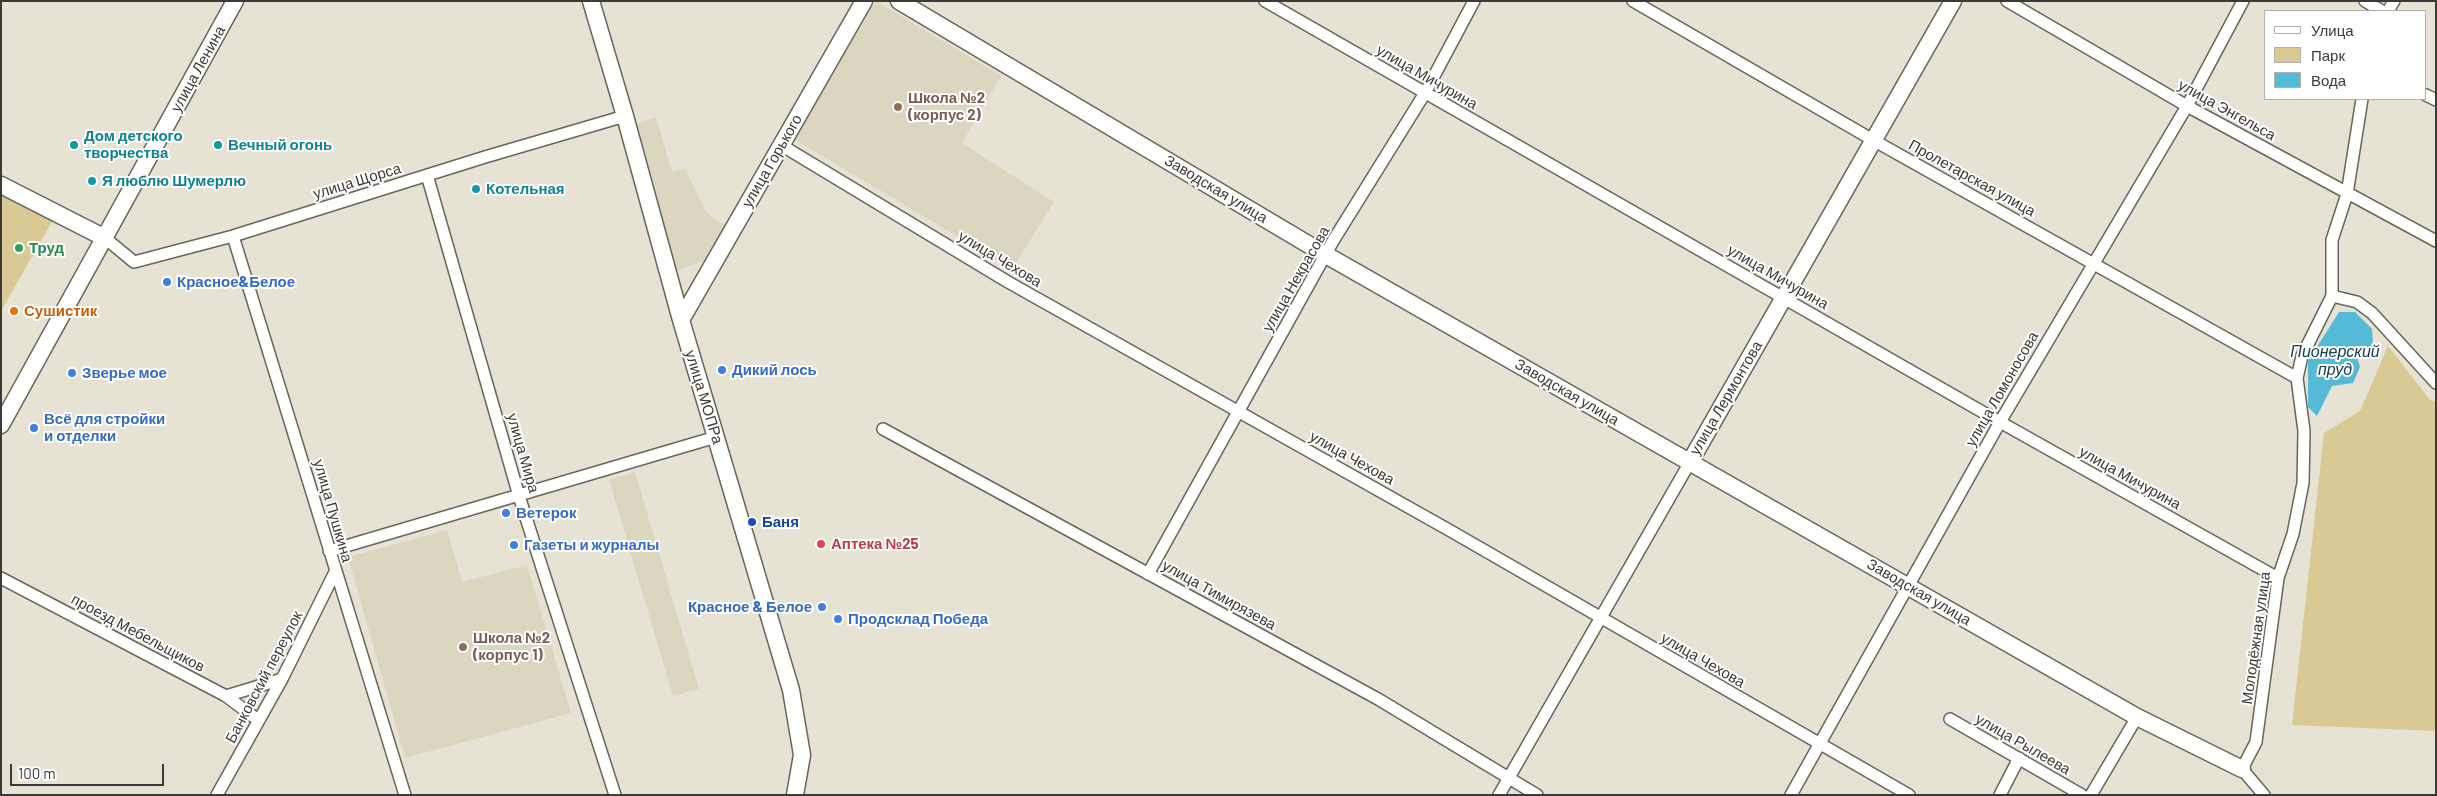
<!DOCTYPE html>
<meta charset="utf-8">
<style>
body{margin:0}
#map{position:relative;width:2437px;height:796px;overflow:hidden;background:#e6e3d4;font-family:Barlow,sans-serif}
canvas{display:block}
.frame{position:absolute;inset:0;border:2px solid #3c3a34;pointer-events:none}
.legend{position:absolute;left:2264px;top:10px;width:162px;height:90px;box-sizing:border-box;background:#fff;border:1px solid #b1b0ae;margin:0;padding:6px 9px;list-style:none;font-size:15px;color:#3c3a34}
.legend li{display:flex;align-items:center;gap:10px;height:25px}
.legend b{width:25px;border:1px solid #b1b0ae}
.scale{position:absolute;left:10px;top:764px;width:154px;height:22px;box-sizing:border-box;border:2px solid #3c3a34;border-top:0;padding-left:6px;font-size:15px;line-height:18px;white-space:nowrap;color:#3c3a34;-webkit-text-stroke:4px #fff;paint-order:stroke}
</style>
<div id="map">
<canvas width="2437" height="796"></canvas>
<div class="frame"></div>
<ul class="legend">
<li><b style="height:6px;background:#fff"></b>Улица</li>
<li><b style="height:14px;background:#d8c995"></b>Парк</li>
<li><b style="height:14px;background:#55bad6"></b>Вода</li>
</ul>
<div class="scale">100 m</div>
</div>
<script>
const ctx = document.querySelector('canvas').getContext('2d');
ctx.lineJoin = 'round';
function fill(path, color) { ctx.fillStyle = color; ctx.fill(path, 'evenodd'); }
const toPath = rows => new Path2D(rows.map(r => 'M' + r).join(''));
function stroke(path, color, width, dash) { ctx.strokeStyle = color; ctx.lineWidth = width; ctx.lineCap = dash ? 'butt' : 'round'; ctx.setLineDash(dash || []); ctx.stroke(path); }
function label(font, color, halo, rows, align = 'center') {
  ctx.font = font + ' Barlow,sans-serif'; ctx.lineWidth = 4; ctx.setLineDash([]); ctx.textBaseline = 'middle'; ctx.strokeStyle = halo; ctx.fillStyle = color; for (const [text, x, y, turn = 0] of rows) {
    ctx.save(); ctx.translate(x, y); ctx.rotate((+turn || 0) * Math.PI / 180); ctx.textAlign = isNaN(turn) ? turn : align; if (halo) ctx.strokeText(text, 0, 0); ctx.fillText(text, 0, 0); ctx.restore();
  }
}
fill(toPath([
 [876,1,1001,76,962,143,1054,202,1012,269,794,139],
 [656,117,672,172,685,169,706,212,728,229,709,259,674,271,634,125],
 [635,472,699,689,673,696,609,480],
 [447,530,462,582,527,565,571,713,405,758,348,557]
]), '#dbd6c0');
fill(toPath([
 [1,193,53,220,1,311],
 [2388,346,2430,400,2436,402,2436,731,2292,725,2324,433,2360,411]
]), '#d8c995');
fill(toPath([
 [2339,312,2355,312,2372,329,2373,346,2357,357,2360,367,2353,383,2332,386,2317,416,2308,407,2308,361]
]), '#55bad6');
const street = toPath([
 [1265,1,2000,422,2278,578],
 [1633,1,1873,140,2297,378],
 [2007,1,2187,106,2436,241],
 [2365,1,2382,11],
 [2388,11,2394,1],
 [2426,95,2436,100],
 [781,145,1008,282,1449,530,1909,795],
 [427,175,519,496,615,795],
 [233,236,405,795],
 [105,238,134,262,233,236,485,157,625,116],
 [2332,296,2357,302,2372,313,2436,383],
 [883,429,1378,699,1537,795],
 [329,551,716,437],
 [1148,574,1333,241,1425,93,1474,1],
 [1,578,226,696,258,720],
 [226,696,282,679],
 [1950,719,2082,795],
 [217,795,282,679,335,572],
 [1499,795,1690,462],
 [1791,795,2000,422,2187,106,2243,1],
 [2000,795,2019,758],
 [2091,795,2137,717],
 [2264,795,2242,769,2256,742,2278,578,2293,534,2303,483,2304,431,2297,378,2302,356,2332,296,2332,240,2347,194,2362,99]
]);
const secondary = toPath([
 [591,1,625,116,681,320,791,690,802,755,795,795],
 [899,1,1326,255,2137,717,2242,769],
 [1,185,105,238],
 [681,320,864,1],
 [1,425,235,1],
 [1690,462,1953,1]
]);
stroke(street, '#696559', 14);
stroke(secondary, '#696559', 19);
stroke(street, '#fff', 11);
stroke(secondary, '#fff', 16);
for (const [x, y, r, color] of [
 [898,107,5,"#8d6e63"],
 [74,145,5,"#0f9aa8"],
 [218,145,5,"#0f9aa8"],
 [92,181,5,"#0f9aa8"],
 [476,189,5,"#0f9aa8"],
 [19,248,5,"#2e9e5b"],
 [167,282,5,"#3f7fe0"],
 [14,311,5,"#e8710a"],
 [722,370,5,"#3f7fe0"],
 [72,373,5,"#3f7fe0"],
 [34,428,5,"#3f7fe0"],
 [506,513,5,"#3f7fe0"],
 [752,522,5,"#1a4fb4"],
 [821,544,5,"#e0444e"],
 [514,545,5,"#3f7fe0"],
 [822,607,5,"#3f7fe0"],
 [838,619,5,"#3f7fe0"],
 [463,647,5,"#8d6e63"]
]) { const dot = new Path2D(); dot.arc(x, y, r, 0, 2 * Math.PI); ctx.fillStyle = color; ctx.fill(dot); stroke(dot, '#fff', 2); }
label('15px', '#3c3a34', '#fff', [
 ["улица Ленина",198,69,-61],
 ["улица Мичурина",1427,77,30],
 ["улица Энгельса",2227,110,29],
 ["улица Горького",772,161,-60],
 ["Пролетарская улица",1972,178,29],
 ["улица Щорса",357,181,-17],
 ["Заводская улица",1216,189,31],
 ["улица Чехова",1000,259,31],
 ["улица Мичурина",1778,277,30],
 ["улица Некрасова",1296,279,-60],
 ["улица Ломоносова",2002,389,-60],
 ["Заводская улица",1567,392,30],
 ["улица МОПРа",704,397,73],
 ["улица Лермонтова",1726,398,-60],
 ["улица Мира",523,453,74],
 ["улица Чехова",1352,458,29],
 ["улица Мичурина",2130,478,29],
 ["улица Пушкина",333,511,74],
 ["Заводская улица",1919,592,30],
 ["улица Тимирязева",1219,595,29],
 ["проезд Мебельщиков",138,633,28],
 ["Молодёжная улица",2256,638,-82],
 ["улица Чехова",1703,660,30],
 ["Банковский переулок",264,677,-62],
 ["улица Рылеева",2023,744,30]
]);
label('bold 15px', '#785e54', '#fff', [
 ["Школа №2",908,98],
 ["(корпус 2)",908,115],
 ["Школа №2",473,638],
 ["(корпус 1)",473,655]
], 'left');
label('bold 15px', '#0d838f', '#fff', [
 ["Дом детского",84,136],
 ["творчества",84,153],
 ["Вечный огонь",228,145],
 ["Я люблю Шумерлю",102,181],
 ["Котельная",486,189]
], 'left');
label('bold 15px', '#27864d', '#fff', [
 ["Труд",29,248]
], 'left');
label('bold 15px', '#366cbe', '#fff', [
 ["Красное&Белое",177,282],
 ["Дикий лось",732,370],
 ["Зверье мое",82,373],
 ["Всё для стройки",44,419],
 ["и отделки",44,436],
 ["Ветерок",516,513],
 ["Газеты и журналы",524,545],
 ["Красное & Белое",812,607,"right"],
 ["Продсклад Победа",848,619]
], 'left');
label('bold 15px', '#c56008', '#fff', [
 ["Сушистик",24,311]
], 'left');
label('bold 15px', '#164399', '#fff', [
 ["Баня",762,522]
], 'left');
label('bold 15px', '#be3a42', '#fff', [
 ["Аптека №25",831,544]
], 'left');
label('italic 16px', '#13414d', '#fff', [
 ["Пионерский",2335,352],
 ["пруд",2335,370]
]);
</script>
